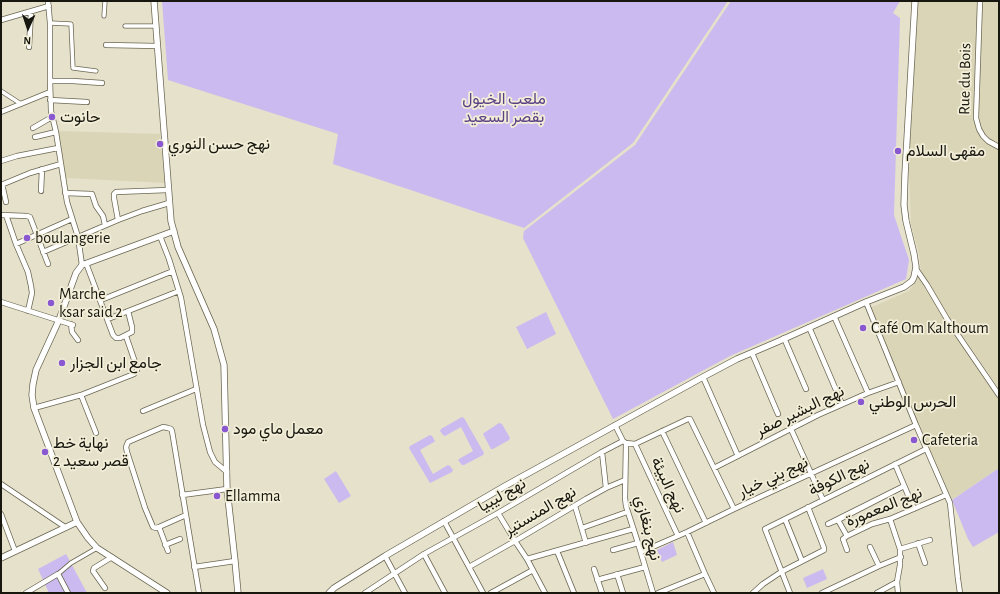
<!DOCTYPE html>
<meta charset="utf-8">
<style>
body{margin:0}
#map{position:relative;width:1000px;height:594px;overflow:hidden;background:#e5e1cb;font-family:"Alegreya Sans",sans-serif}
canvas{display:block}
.frame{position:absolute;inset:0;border:2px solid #18170f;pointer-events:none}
.north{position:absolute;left:8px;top:8px;width:40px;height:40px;-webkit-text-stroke:3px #f2eed8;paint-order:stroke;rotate:183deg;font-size:11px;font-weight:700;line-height:16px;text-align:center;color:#18170f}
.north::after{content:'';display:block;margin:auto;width:14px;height:18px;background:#18170f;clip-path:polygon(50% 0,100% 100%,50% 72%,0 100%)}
</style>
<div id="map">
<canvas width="1000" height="594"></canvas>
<div class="frame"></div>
<div class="north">N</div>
</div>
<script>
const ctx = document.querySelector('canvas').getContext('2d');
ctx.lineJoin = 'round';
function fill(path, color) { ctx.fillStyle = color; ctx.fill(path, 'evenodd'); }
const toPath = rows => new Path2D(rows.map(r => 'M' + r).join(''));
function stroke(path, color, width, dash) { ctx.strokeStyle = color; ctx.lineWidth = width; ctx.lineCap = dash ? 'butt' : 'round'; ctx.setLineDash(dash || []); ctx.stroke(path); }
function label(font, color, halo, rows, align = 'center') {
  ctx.font = font + ' "Alegreya Sans",Vazirmatn,sans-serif'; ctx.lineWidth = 3.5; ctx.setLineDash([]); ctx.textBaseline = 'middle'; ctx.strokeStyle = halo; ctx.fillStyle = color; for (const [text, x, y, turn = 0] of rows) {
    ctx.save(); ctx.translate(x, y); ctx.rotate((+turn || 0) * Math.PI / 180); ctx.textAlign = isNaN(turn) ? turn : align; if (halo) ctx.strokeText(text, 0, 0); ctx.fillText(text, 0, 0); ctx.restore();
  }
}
fill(toPath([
 [918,1,999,1,999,389,939,301,999,393,999,468,950,501,927,450,870,308,909,291,921,273,919,254,911,224,909,171,912,58],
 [57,131,160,134,165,183,66,178]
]), '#dad5b7');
fill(toPath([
 [162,1,728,1,633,143,524,228,333,164,338,134,168,80],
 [731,1,900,1,893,13,900,18,894,215,909,260,906,279,730,356,613,419,523,238,524,231,635,145],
 [546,312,556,334,527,349,516,327],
 [462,417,464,418,484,453,483,455,464,465,462,465,458,460,459,459,473,451,461,427,445,436,443,435,440,431,441,429],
 [499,423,502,424,510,438,509,440,493,449,491,449,483,434,484,433],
 [430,435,432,436,435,441,434,442,420,450,433,474,448,465,450,466,453,470,452,472,430,483,409,448,410,446],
 [999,468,999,532,973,547,968,539,952,500],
 [336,471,351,496,339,503,324,479],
 [673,542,677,555,662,562,657,550],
 [66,554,87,593,49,593,38,569],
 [823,569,827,579,807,588,803,578]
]), '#cbbaef');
const pedestrian = toPath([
 [104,16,105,1],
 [50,23,71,24,73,68,96,71],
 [125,26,156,26],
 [1,91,21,104],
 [58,574,71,563,97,548]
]);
const minor = toPath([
 [48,1,50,23,50,81,51,111,56,132,67,202,78,237,82,265],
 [980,1,976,118,979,129,983,136,988,141,999,147],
 [1,20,49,6],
 [106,45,157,46],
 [29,47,31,12],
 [50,81,73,81,102,83],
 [50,100,87,102],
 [1,112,50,92],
 [33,128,52,117],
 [35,137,56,132],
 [1,161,17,156,58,148],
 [2,184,6,202],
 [1,185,30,173,61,164],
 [41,191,42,169],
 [65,193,92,194,96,206,103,216,105,225],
 [1,215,27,216,30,217,48,264],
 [6,215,16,244,28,272,31,286,32,293,28,311],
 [118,220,114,198,114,194,116,192,168,190],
 [160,236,169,259,181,298,203,425,210,452,215,462,227,472],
 [16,244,72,219],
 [43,252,118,220,142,211,169,203],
 [86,263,113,335,116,338,120,338,132,332,132,327,128,311],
 [916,269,927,285,947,319,999,395],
 [101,300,173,271],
 [1,302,73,325],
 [866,302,916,425,950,503,958,579,960,593],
 [834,316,868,393],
 [108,319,179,291],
 [71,324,72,332,78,340],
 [809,327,842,404],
 [784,338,806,389],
 [752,353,778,414],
 [703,377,738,456],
 [81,395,96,433],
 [34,408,81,395,134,374,137,370,137,368,126,336],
 [143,411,196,389],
 [615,425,623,441],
 [791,429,823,500],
 [662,431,706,523],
 [623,441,626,443,635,444,688,419,690,419,734,509],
 [626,443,625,498,626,506,638,543,653,593],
 [635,444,678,536],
 [602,452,606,488],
 [895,464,914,509],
 [714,468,818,415,868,393,899,382],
 [1,484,65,527],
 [904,486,838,520,828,524,904,486],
 [182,495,227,489],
 [575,506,586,543],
 [498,513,515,541,527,559,545,593],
 [1,514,15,551],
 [186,515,159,527,156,528,153,527,145,508,127,452,126,447,128,442,163,427,168,428,171,429,172,431,199,593],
 [785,519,802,561],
 [890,519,900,549,900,565,897,582,898,593],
 [838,520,847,536],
 [444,521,469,567,483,593],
 [159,527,168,551],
 [582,528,627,512],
 [687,532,705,574,714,593],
 [918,543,925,563],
 [165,545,180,539],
 [870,547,879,566],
 [900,549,930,540],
 [613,550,638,543],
 [847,550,843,539,847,536,872,524,890,519,946,495],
 [557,551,574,593],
 [641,552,687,532,734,509,916,425],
 [424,554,445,593],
 [385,556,405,593],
 [527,559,633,529],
 [194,567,235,561],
 [469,567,515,541,586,499,606,488,625,480],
 [594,569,602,593],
 [617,574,623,593],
 [597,580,645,567],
 [105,588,93,571,94,568,112,557],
 [26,593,58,574,68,593],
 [365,593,424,554,498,513,602,452,623,441],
 [491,593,533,570],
 [658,593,705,574],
 [753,593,763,584,781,572,824,550,824,548,808,507],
 [790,593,765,529,926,449],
 [822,593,879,566,901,557],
 [877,593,897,582]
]);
const tertiary = toPath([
 [154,1,171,221,178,247,214,329,224,365,227,489,235,561,238,593],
 [77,522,34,408,32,395,33,384,36,370,59,320,76,273,82,265,174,231],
 [1,558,77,522,88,538,97,548,167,593],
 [329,593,334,588,385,556,505,486,703,377,737,359,777,342,866,302,904,287,912,281,914,277,916,267,914,254,906,221,904,205,905,174,915,1]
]);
stroke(pedestrian, '#6b6753', 5);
stroke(minor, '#6b6753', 6);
stroke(tertiary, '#6b6753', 7);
stroke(pedestrian, '#fff', 3.5);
stroke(minor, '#fff', 4.5);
stroke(tertiary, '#fff', 5.5);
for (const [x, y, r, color] of [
 [52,117,4,"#8958d1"],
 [160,144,4,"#8958d1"],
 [898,151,4,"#8958d1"],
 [27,238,4,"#8958d1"],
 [51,303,4,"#8958d1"],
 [863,328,4,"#8958d1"],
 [62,363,4,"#8958d1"],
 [861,402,4,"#8958d1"],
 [225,429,4,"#8958d1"],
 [914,440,4,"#8958d1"],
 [45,452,4,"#8958d1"],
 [217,496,4,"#8958d1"]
]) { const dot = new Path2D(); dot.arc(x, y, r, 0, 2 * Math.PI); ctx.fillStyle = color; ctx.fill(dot); stroke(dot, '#f2eed8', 1.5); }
label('16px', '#18170f', '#f2eed8', [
 ["Rue du Bois",965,79,-89],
 ["نهج البشير صفر",800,411,-26],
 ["نهج بني خيار",773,477,-25],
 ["نهج الكوفة",839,477,-26],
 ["نهج البيئة",668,485,65],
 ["نهج ليبيا",502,495,-30],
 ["نهج المعمورة",884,507,-22],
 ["نهج المنستير",540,511,-31],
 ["نهج بنغازي",648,528,76]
]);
label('16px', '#5b4085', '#f2eed8', [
 ["ملعب الخيول",504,99],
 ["بقصر السعيد",504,117]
]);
label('16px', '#18170f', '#f2eed8', [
 ["حانوت",60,117],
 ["نهج حسن النوري",168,144],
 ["مقهى السلام",906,151],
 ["boulangerie",35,238],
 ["Marche",59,294],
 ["ksar said 2",59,312],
 ["Café Om Kalthoum",871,328],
 ["جامع ابن الجزار",70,363],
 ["الحرس الوطني",869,402],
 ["معمل ماي مود",233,429],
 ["Cafeteria",922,440],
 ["نهاية خط",53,443],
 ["قصر سعيد 2",53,461],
 ["Ellamma",225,496]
], 'left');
</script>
